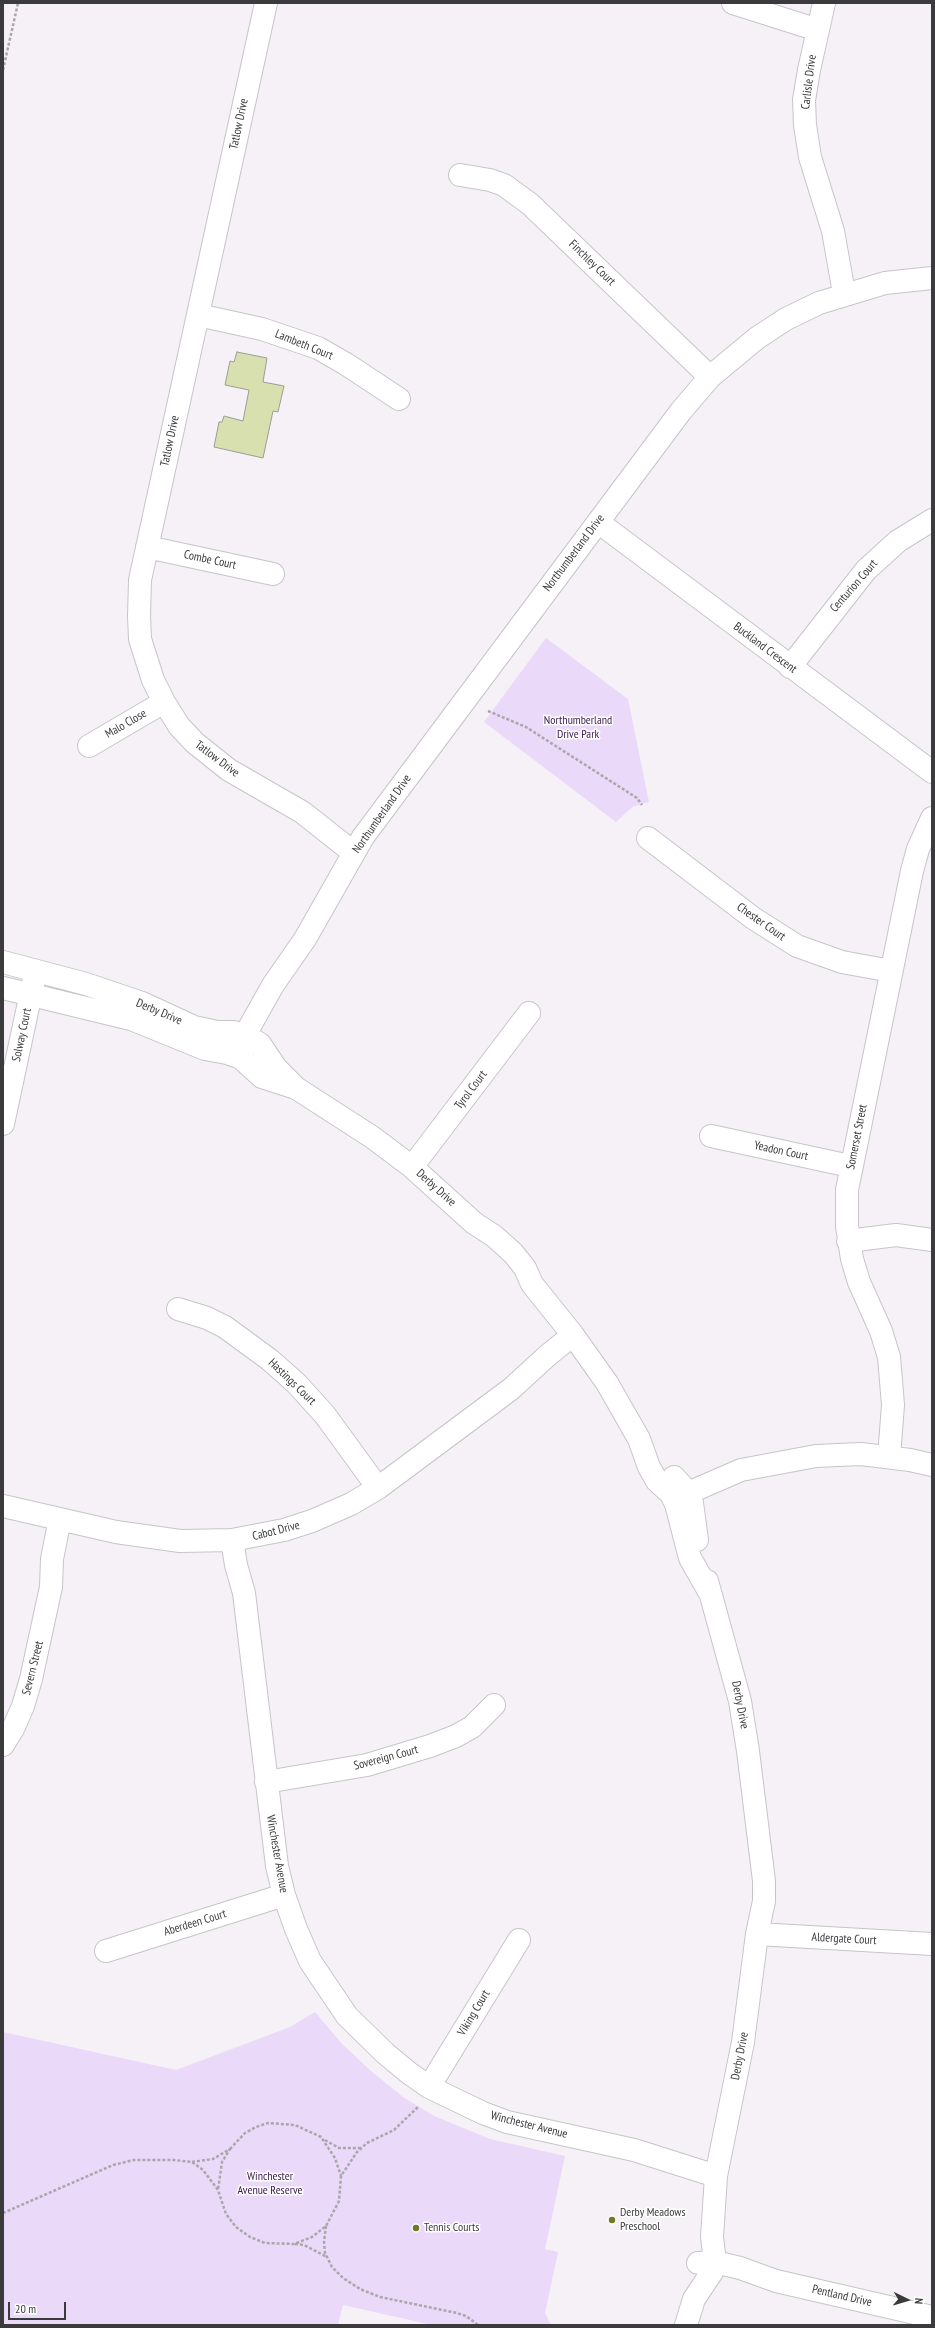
<!DOCTYPE html>
<style>
body{margin:0}
#map{position:relative;width:935px;height:2328px;overflow:hidden;background:#f5f1f7;font-family:"PT Sans Narrow",sans-serif}
canvas{display:block}
.frame{position:absolute;inset:0;border:4px solid #3b3a3c;pointer-events:none}
.north{position:absolute;left:887px;top:2280px;width:40px;height:40px;-webkit-text-stroke:3px #fff;paint-order:stroke;rotate:95deg;font-size:11px;font-weight:700;line-height:16px;text-align:center;color:#3b3a3c}
.north::after{content:'';display:block;margin:auto;width:14px;height:18px;background:#3b3a3c;clip-path:polygon(50% 0,100% 100%,50% 72%,0 100%)}
.scale{position:absolute;left:8px;top:2302px;width:58px;height:18px;box-sizing:border-box;border:2px solid #3b3a3c;border-top:0;padding-left:5px;font-size:12px;line-height:14px;white-space:nowrap;color:#3b3a3c;-webkit-text-stroke:3px #fff;paint-order:stroke}
</style>
<div id="map">
<canvas width="935" height="2328"></canvas>
<div class="frame"></div>
<div class="north">N</div>
<div class="scale">20 m</div>
</div>
<script>
const ctx = document.querySelector('canvas').getContext('2d');
ctx.lineJoin = 'round';
function fill(path, color) { ctx.fillStyle = color; ctx.fill(path, 'evenodd'); }
const toPath = rows => new Path2D(rows.map(r => 'M' + r).join(''));
function stroke(path, color, width, dash) { ctx.strokeStyle = color; ctx.lineWidth = width; ctx.lineCap = dash ? 'butt' : 'round'; ctx.setLineDash(dash || []); ctx.stroke(path); }
function label(font, color, halo, rows, align = 'center') {
  ctx.font = font + ' "PT Sans Narrow",sans-serif'; ctx.lineWidth = 3; ctx.setLineDash([]); ctx.textBaseline = 'middle'; ctx.strokeStyle = halo; ctx.fillStyle = color; for (const [text, x, y, turn = 0] of rows) {
    ctx.save(); ctx.translate(x, y); ctx.rotate((+turn || 0) * Math.PI / 180); ctx.textAlign = isNaN(turn) ? turn : align; if (halo) ctx.strokeText(text, 0, 0); ctx.fillText(text, 0, 0); ctx.restore();
  }
}
fill(toPath([
 [546,638,628,699,649,802,632,807,616,822,484,722],
 [315,2012,342,2044,371,2071,403,2097,434,2116,490,2139,565,2156,545,2249,558,2252,545,2313,551,2325,432,2325,343,2305,338,2325,3,2325,3,2032,176,2070,290,2027]
]), '#ead9f9');
const building = toPath([
 [237,352,267,358,263,382,284,386,278,412,273,411,263,458,214,447,219,422,222,422,224,416,243,421,249,390,225,385,230,361,234,362,237,352]
]);
fill(building, '#d8e0af');
stroke(building, '#9c9d97', 1);
const minor = toPath([
 [266,3,140,580,139,616,140,639,153,680,164,702,179,726,195,743,229,770,302,812,354,853],
 [733,3,818,30],
 [824,3,809,70,804,100,805,125,810,157,833,231,844,293],
 [460,175,490,180,504,185,530,204,710,377],
 [198,315,262,329,318,348,346,364,399,399],
 [598,522,932,772],
 [147,547,273,574],
 [790,667,866,570,898,541,932,520],
 [89,746,164,702],
 [648,838,753,918,797,946,842,962,891,971],
 [3,962,86,984,142,1003,194,1027,217,1032,233,1032,245,1035,260,1044,276,1068,296,1088,372,1137,412,1167,474,1223,494,1236,513,1253,525,1268,532,1284,573,1335,607,1383,639,1439,649,1467,657,1481,671,1494,676,1504,690,1558,711,1595],
 [3,988,131,1019,205,1049,227,1053,241,1058,262,1077,293,1087],
 [241,1058,245,1035,273,985,305,939,363,837,681,411,710,377,757,338,786,319,819,303,885,283,932,278],
 [3,1124,34,979],
 [711,1136,850,1166],
 [412,1167,529,1013],
 [848,1241,896,1235,932,1240],
 [178,1309,207,1318,225,1327,270,1360,296,1383,325,1415,378,1488],
 [889,1457,893,1405,889,1357,881,1331,859,1282,852,1259,847,1226,847,1190,912,871,918,849,932,818],
 [674,1477,684,1488,692,1503,697,1540],
 [677,1503,688,1493,741,1470,816,1456,861,1454,910,1460,932,1465],
 [3,1506,116,1532,180,1541,232,1540,284,1530,312,1521,351,1504,378,1488,511,1389,547,1356,573,1335],
 [232,1540,236,1565,244,1593,277,1866,284,1895,296,1929,310,1961,347,2016,386,2054,409,2073,429,2087,483,2113,507,2122,634,2150,716,2176],
 [3,1745,13,1729,23,1706,31,1679,51,1587,52,1559,60,1519],
 [266,1782,367,1765,430,1746,456,1736,472,1727,494,1705],
 [757,1934,932,1944],
 [106,1951,284,1895],
 [429,2087,519,1940],
 [698,2263,715,2262,740,2268,776,2281,932,2317],
 [686,2325,694,2299,712,2272,715,2262,712,2237,716,2176,743,2042,757,1934,764,1901,764,1881,748,1751,740,1701,707,1581]
]);
stroke(minor, '#c7c4ca', 24);
stroke(toPath([
 [3,70,18,3],
 [488,711,526,727,637,798,642,805],
 [325,2140,339,2148,362,2148],
 [230,2149,245,2133,256,2127,268,2123,295,2125,321,2137,335,2158,341,2176],
 [192,2162,213,2159,230,2149,222,2162,218,2190],
 [3,2213,113,2165,134,2160,174,2160,192,2162,203,2170,218,2190,226,2214,236,2227,250,2237,265,2243,294,2244,312,2237,326,2226,339,2201,341,2176,357,2152,367,2143,394,2130,419,2106],
 [326,2226,324,2242,325,2253,332,2267,343,2278,360,2289,380,2297,457,2313,466,2316,478,2325],
 [295,2244,304,2245,327,2257]
]), '#aaa7ab', 2.5, [3, 2]);
stroke(minor, '#fff', 22);
for (const [x, y, r, color] of [
 [612,2220,4,"#717924"],
 [416,2228,4,"#717924"]
]) { const dot = new Path2D(); dot.arc(x, y, r, 0, 2 * Math.PI); ctx.fillStyle = color; ctx.fill(dot); stroke(dot, '#fff', 1.5); }
label('12px', '#3b3a3c', '#fff', [
 ["Carlisle Drive",809,82,-83],
 ["Tatlow Drive",239,124,-78],
 ["Finchley Court",592,263,44],
 ["Lambeth Court",304,345,22],
 ["Tatlow Drive",170,441,-78],
 ["Northumberland Drive",574,553,-53],
 ["Combe Court",210,560,12],
 ["Centurion Court",854,586,-49],
 ["Buckland Crescent",765,648,37],
 ["Malo Close",126,724,-30],
 ["Tatlow Drive",217,759,37],
 ["Northumberland Drive",382,814,-55],
 ["Chester Court",761,922,35],
 ["Derby Drive",159,1012,23],
 ["Solway Court",22,1035,-78],
 ["Tyrol Court",471,1090,-53],
 ["Somerset Street",857,1137,-79],
 ["Yeadon Court",781,1151,12],
 ["Derby Drive",436,1188,42],
 ["Hastings Court",292,1382,44],
 ["Cabot Drive",276,1531,-14],
 ["Severn Street",33,1668,-76],
 ["Derby Drive",740,1705,79],
 ["Sovereign Court",386,1758,-15],
 ["Winchester Avenue",277,1854,80],
 ["Aberdeen Court",195,1923,-17],
 ["Aldergate Court",844,1939,3],
 ["Viking Court",474,2013,-59],
 ["Derby Drive",740,2056,-79],
 ["Winchester Avenue",529,2125,14],
 ["Pentland Drive",842,2296,13]
]);
label('12px', '#391a4e', '#fff', [
 ["Northumberland",578,721],
 ["Drive Park",578,735],
 ["Winchester",270,2177],
 ["Avenue Reserve",270,2191]
]);
label('12px', '#3b3a3c', '#fff', [
 ["Derby Meadows",620,2213],
 ["Preschool",620,2227],
 ["Tennis Courts",424,2228]
], 'left');
</script>
